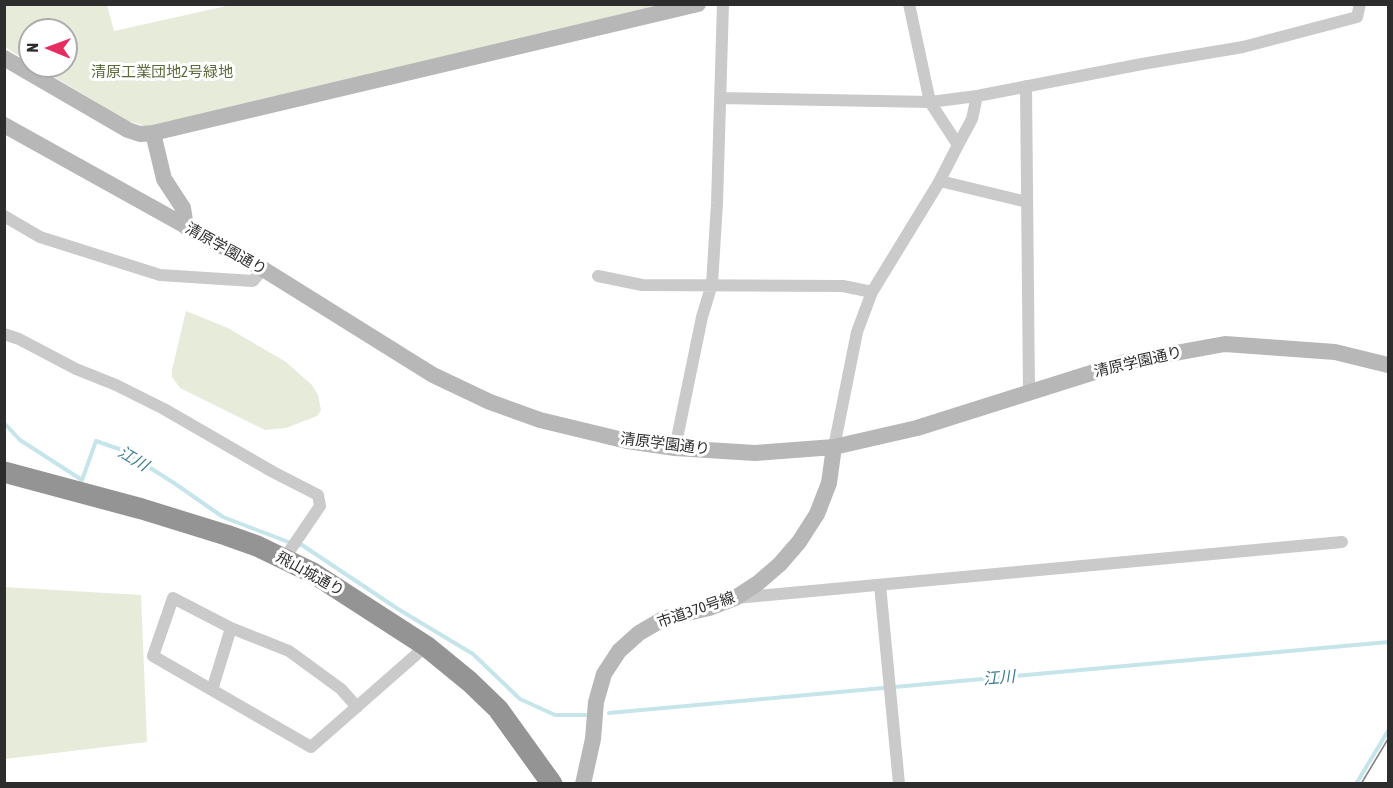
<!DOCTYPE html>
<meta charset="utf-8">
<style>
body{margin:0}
#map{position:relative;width:1393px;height:788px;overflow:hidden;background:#fff;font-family:"Asap Condensed",sans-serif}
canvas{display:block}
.frame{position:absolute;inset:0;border:6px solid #2d2d2d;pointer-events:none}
.north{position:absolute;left:18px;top:18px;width:60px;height:60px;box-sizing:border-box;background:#fff;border:2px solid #ababab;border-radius:50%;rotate:271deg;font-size:16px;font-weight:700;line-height:24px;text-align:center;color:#2d2d2d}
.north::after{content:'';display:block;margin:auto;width:21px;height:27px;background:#e72c62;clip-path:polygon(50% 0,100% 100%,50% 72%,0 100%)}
</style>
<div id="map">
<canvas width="1393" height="788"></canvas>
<div class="frame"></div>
<div class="north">N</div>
</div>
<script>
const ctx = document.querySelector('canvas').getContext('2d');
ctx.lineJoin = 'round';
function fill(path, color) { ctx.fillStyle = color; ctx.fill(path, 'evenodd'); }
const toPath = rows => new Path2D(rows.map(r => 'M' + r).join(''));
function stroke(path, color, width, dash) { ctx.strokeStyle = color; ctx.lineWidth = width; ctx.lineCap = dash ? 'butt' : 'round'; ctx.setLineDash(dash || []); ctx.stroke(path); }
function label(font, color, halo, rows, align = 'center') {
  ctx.font = font + ' "Asap Condensed","Noto Sans JP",sans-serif'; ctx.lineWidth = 6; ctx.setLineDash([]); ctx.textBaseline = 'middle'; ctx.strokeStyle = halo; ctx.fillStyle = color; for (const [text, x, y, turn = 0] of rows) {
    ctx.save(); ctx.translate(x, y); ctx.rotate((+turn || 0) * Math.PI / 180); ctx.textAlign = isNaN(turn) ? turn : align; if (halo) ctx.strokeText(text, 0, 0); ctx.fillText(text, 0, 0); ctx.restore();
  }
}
fill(toPath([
 [235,4,670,5,149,127,128,121,36,66,66,66,66,30,30,30,30,63,5,47,5,5,107,5,114,31],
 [186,311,228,328,286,362,312,385,318,395,321,410,317,416,286,428,265,430,180,388,172,377,172,370],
 [4,587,141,595,147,742,5,759]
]), '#e7ebda');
stroke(toPath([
 [4,423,20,440,82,480,96,441,122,450,174,483,223,517,291,543],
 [297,545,302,545,398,609,473,654,520,699,555,715,586,715],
 [609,713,1388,642],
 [1356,784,1388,731]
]), '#c6e5eb', 4);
stroke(toPath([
 [1026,86,1029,393],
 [720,98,930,102,977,96,1142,64,1243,47,1357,17,1360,4],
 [958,145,972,119,977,96],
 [940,181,1027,202],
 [4,216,40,237,160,275,253,281,263,269],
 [598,276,642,285,843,286,872,292],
 [4,334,19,339,76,369,116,385,164,409,273,472,318,495,320,506,284,559],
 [834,447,857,332,872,292,938,184,958,145,930,102,909,4],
 [675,448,702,317,712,284,717,203,723,4],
 [880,585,899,784],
 [736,598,1342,542],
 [212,690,231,628],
 [357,707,341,689,289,651,231,628,173,598,153,656,311,747,426,646]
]), '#cacaca', 12);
stroke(toPath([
 [4,58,128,130,140,134,153,133,164,179,183,208,186,227],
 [4,125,263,269,433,375,490,402,540,420,627,441,675,448,755,453,834,447,917,428,1126,362,1225,344,1335,352,1388,365],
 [153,133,698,4],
 [583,784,593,739,596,702,604,674,619,651,639,633,665,618,709,608,735,598,758,583,780,564,799,542,817,514,829,483,834,447]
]), '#b7b7b7', 16);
stroke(toPath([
 [4,472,142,509,226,535,257,546,313,573,426,646,470,682,498,709,552,784]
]), '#949494', 21);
stroke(toPath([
 [1361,784,1388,739]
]), '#828282', 1.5);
label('15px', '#5a693a', '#fff', [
 ["清原工業団地2号緑地",162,72]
]);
label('15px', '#2d2d2d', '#fff', [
 ["清原学園通り",226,249,29],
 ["清原学園通り",1138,362,-13],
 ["清原学園通り",665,444,7],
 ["飛山城通り",310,574,29],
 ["市道370号線",696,610,-19]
]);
label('italic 16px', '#387b8a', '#fff', [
 ["江川",133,459,31],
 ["江川",999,678,-5]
]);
</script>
